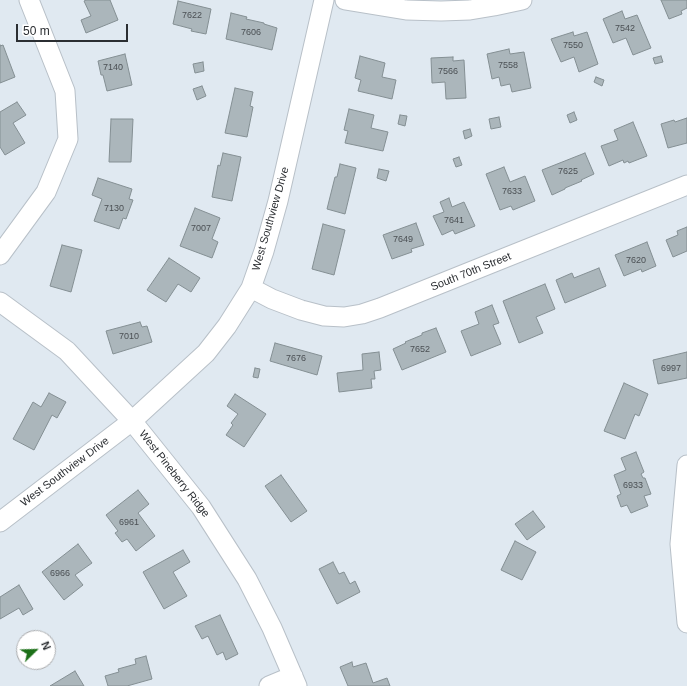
<!DOCTYPE html>
<style>
body{margin:0}
#map{position:relative;width:687px;height:686px;overflow:hidden;background:#e0e9f1;font-family:Helvetica,sans-serif}
canvas{display:block}
.north{position:absolute;left:16px;top:630px;width:40px;height:40px;box-sizing:border-box;background:#fff;border:1px solid #aaabad;border-radius:50%;rotate:67deg;font-size:11px;font-weight:700;line-height:16px;text-align:center;color:#2b2e32}
.north::after{content:'';display:block;margin:auto;width:14px;height:18px;background:#1c7018;clip-path:polygon(50% 0,100% 100%,50% 72%,0 100%)}
.scale{position:absolute;left:16px;top:24px;width:112px;height:18px;box-sizing:border-box;border:2px solid #2b2e32;border-top:0;padding-left:5px;font-size:12px;line-height:14px;white-space:nowrap;color:#2b2e32;-webkit-text-stroke:3px #fff;paint-order:stroke}
</style>
<div id="map">
<canvas width="687" height="686"></canvas>
<div class="north">N</div>
<div class="scale">50 m</div>
</div>
<script>
const ctx = document.querySelector('canvas').getContext('2d');
ctx.lineJoin = 'round';
function fill(path, color) { ctx.fillStyle = color; ctx.fill(path, 'evenodd'); }
const toPath = rows => new Path2D(rows.map(r => 'M' + r).join(''));
function stroke(path, color, width, dash) { ctx.strokeStyle = color; ctx.lineWidth = width; ctx.lineCap = dash ? 'butt' : 'round'; ctx.setLineDash(dash || []); ctx.stroke(path); }
function label(font, color, halo, rows, align = 'center') {
  ctx.font = font + ' Helvetica,sans-serif'; ctx.lineWidth = 3; ctx.setLineDash([]); ctx.textBaseline = 'middle'; ctx.strokeStyle = halo; ctx.fillStyle = color; for (const [text, x, y, turn = 0] of rows) {
    ctx.save(); ctx.translate(x, y); ctx.rotate((+turn || 0) * Math.PI / 180); ctx.textAlign = isNaN(turn) ? turn : align; if (halo) ctx.strokeText(text, 0, 0); ctx.fillText(text, 0, 0); ctx.restore();
  }
}
const building = toPath([
 [86,0,110,0,118,20,86,33,81,20,91,16,84,1,86,0],
 [661,0,687,0,687,8,681,11,682,14,669,19,661,0],
 [178,1,211,9,206,34,191,31,192,29,173,24,178,1],
 [622,11,625,19,637,15,651,48,633,55,626,38,613,43,603,19,622,11],
 [231,13,247,17,246,19,264,23,264,24,277,28,272,50,226,39,231,13],
 [573,32,574,36,587,32,598,64,579,72,574,57,561,62,551,39,573,32],
 [0,45,0,46,3,45,15,77,0,83,0,45],
 [509,49,510,54,524,52,531,88,512,92,510,84,501,86,499,77,492,79,487,54,509,49],
 [125,54,132,85,107,91,103,75,101,75,98,61,125,54],
 [360,56,385,63,382,77,396,80,392,99,358,91,361,80,355,78,360,56],
 [661,56,663,62,655,64,653,58,661,56],
 [453,57,453,61,464,60,466,98,446,99,445,82,432,83,431,58,453,57],
 [203,62,204,71,195,73,193,64,203,62],
 [596,77,604,80,602,86,594,82,596,77],
 [202,86,206,96,197,100,193,89,202,86],
 [235,88,253,92,250,106,253,107,247,137,225,133,235,88],
 [17,102,26,115,13,123,25,143,5,155,0,147,0,112,17,102],
 [349,109,374,115,371,128,388,132,383,151,345,143,348,131,344,130,349,109],
 [574,112,577,120,570,123,567,115,574,112],
 [400,115,407,116,405,126,398,124,400,115],
 [499,117,501,127,491,129,489,119,499,117],
 [687,118,687,143,668,148,661,124,674,120,675,122,687,118],
 [111,119,133,119,131,162,109,162,111,119],
 [633,122,647,156,629,163,628,161,624,163,623,160,609,166,601,146,618,140,614,130,633,122],
 [470,129,472,136,465,139,463,131,470,129],
 [223,153,241,157,232,201,212,197,218,165,220,166,223,153],
 [585,153,594,174,581,180,582,181,565,188,565,189,552,195,542,170,585,153],
 [459,157,462,165,456,167,453,159,459,157],
 [340,164,356,168,345,214,327,209,335,177,337,177,340,164],
 [504,167,510,182,525,176,535,201,513,210,511,206,500,210,486,174,504,167],
 [379,169,389,171,386,181,377,178,379,169],
 [98,178,132,189,129,199,133,200,126,219,123,218,119,229,94,221,102,199,92,195,98,178],
 [449,198,452,207,464,202,475,226,455,234,453,230,442,235,433,216,444,212,440,202,449,198],
 [195,208,220,218,212,239,218,242,212,258,180,246,195,208],
 [416,223,424,245,411,249,412,252,392,259,383,235,416,223],
 [323,224,345,230,334,275,312,269,323,224],
 [687,227,687,251,673,257,666,240,678,235,677,231,687,227],
 [647,242,656,266,642,272,641,269,624,276,615,255,647,242],
 [62,245,82,250,71,292,50,286,62,245],
 [169,258,200,278,191,292,178,284,166,302,147,290,169,258],
 [599,268,606,286,565,303,556,280,572,273,574,278,599,268],
 [545,284,555,309,536,317,543,333,519,343,503,301,545,284],
 [492,305,499,323,493,325,501,344,471,356,461,331,479,324,475,312,492,305],
 [140,322,142,327,147,326,152,342,113,354,106,331,140,322],
 [436,328,446,352,402,370,393,349,406,343,405,342,422,335,422,333,436,328],
 [275,343,322,356,317,375,270,361,275,343],
 [379,352,381,370,374,371,375,379,371,379,372,388,339,392,337,373,363,370,362,354,379,352],
 [687,352,687,378,658,384,653,360,687,352],
 [255,368,260,369,258,378,253,377,255,368],
 [624,383,648,394,639,416,635,414,625,439,604,431,624,383],
 [49,393,66,402,57,418,52,415,34,450,13,439,33,402,41,407,49,393],
 [235,394,266,414,244,447,226,435,233,425,231,423,238,414,227,406,235,394],
 [636,452,644,472,641,474,643,478,645,478,651,494,644,496,648,506,631,513,627,505,621,507,617,496,621,494,614,475,626,470,621,458,636,452],
 [281,475,307,511,291,522,265,486,281,475],
 [138,490,149,504,138,513,155,536,136,551,127,539,122,542,115,533,118,531,106,515,138,490],
 [533,511,545,527,527,540,515,524,533,511],
 [515,541,536,552,522,580,501,570,515,541],
 [78,544,92,563,75,575,83,585,64,600,42,572,78,544],
 [183,550,190,562,173,572,187,596,164,609,143,572,183,550],
 [333,562,339,574,344,572,350,584,355,581,360,592,337,604,319,569,333,562],
 [19,585,33,609,23,615,19,608,0,619,0,597,19,585],
 [220,615,238,654,226,660,223,652,217,655,208,636,202,639,195,626,220,615],
 [146,656,152,679,127,686,108,686,105,676,119,672,118,669,136,664,135,659,146,656],
 [352,662,353,667,366,663,373,683,387,678,390,686,348,686,340,667,352,662],
 [75,671,84,686,50,686,75,671]
]);
fill(building, '#abb6bb');
stroke(building, '#848f93', 1);
const minor = toPath([
 [345,0,406,10,441,11,470,10,494,6,522,0],
 [0,255,46,192,68,139,65,91,29,0],
 [251,288,272,299,301,310,324,316,344,317,362,314,380,308,492,263,687,185],
 [0,302,67,351,132,421,201,507,247,579,272,628,297,686],
 [687,465,680,544,687,623],
 [0,522,132,421,206,353,227,326,251,288,264,251,278,201,324,0],
 [269,686,293,676]
]);
stroke(minor, '#b8c0c8', 21);
stroke(minor, '#fff', 19);
label('9px', '#4b5054', null, [
 ["7622",192,16],
 ["7542",625,29],
 ["7606",251,33],
 ["7550",573,46],
 ["7558",508,66],
 ["7140",113,68],
 ["7566",448,72],
 ["7625",568,172],
 ["7633",512,192],
 ["7130",114,209],
 ["7641",454,221],
 ["7007",201,229],
 ["7649",403,240],
 ["7620",636,261],
 ["7010",129,337],
 ["7652",420,350],
 ["7676",296,359],
 ["6997",671,369],
 ["6933",633,486],
 ["6961",129,523],
 ["6966",60,574]
]);
label('11px', '#2b2e32', '#fff', [
 ["West Southview Drive",271,219,-74],
 ["South 70th Street",471,272,-22],
 ["West Southview Drive",65,472,-37],
 ["West Pineberry Ridge",174,474,52]
]);
</script>
